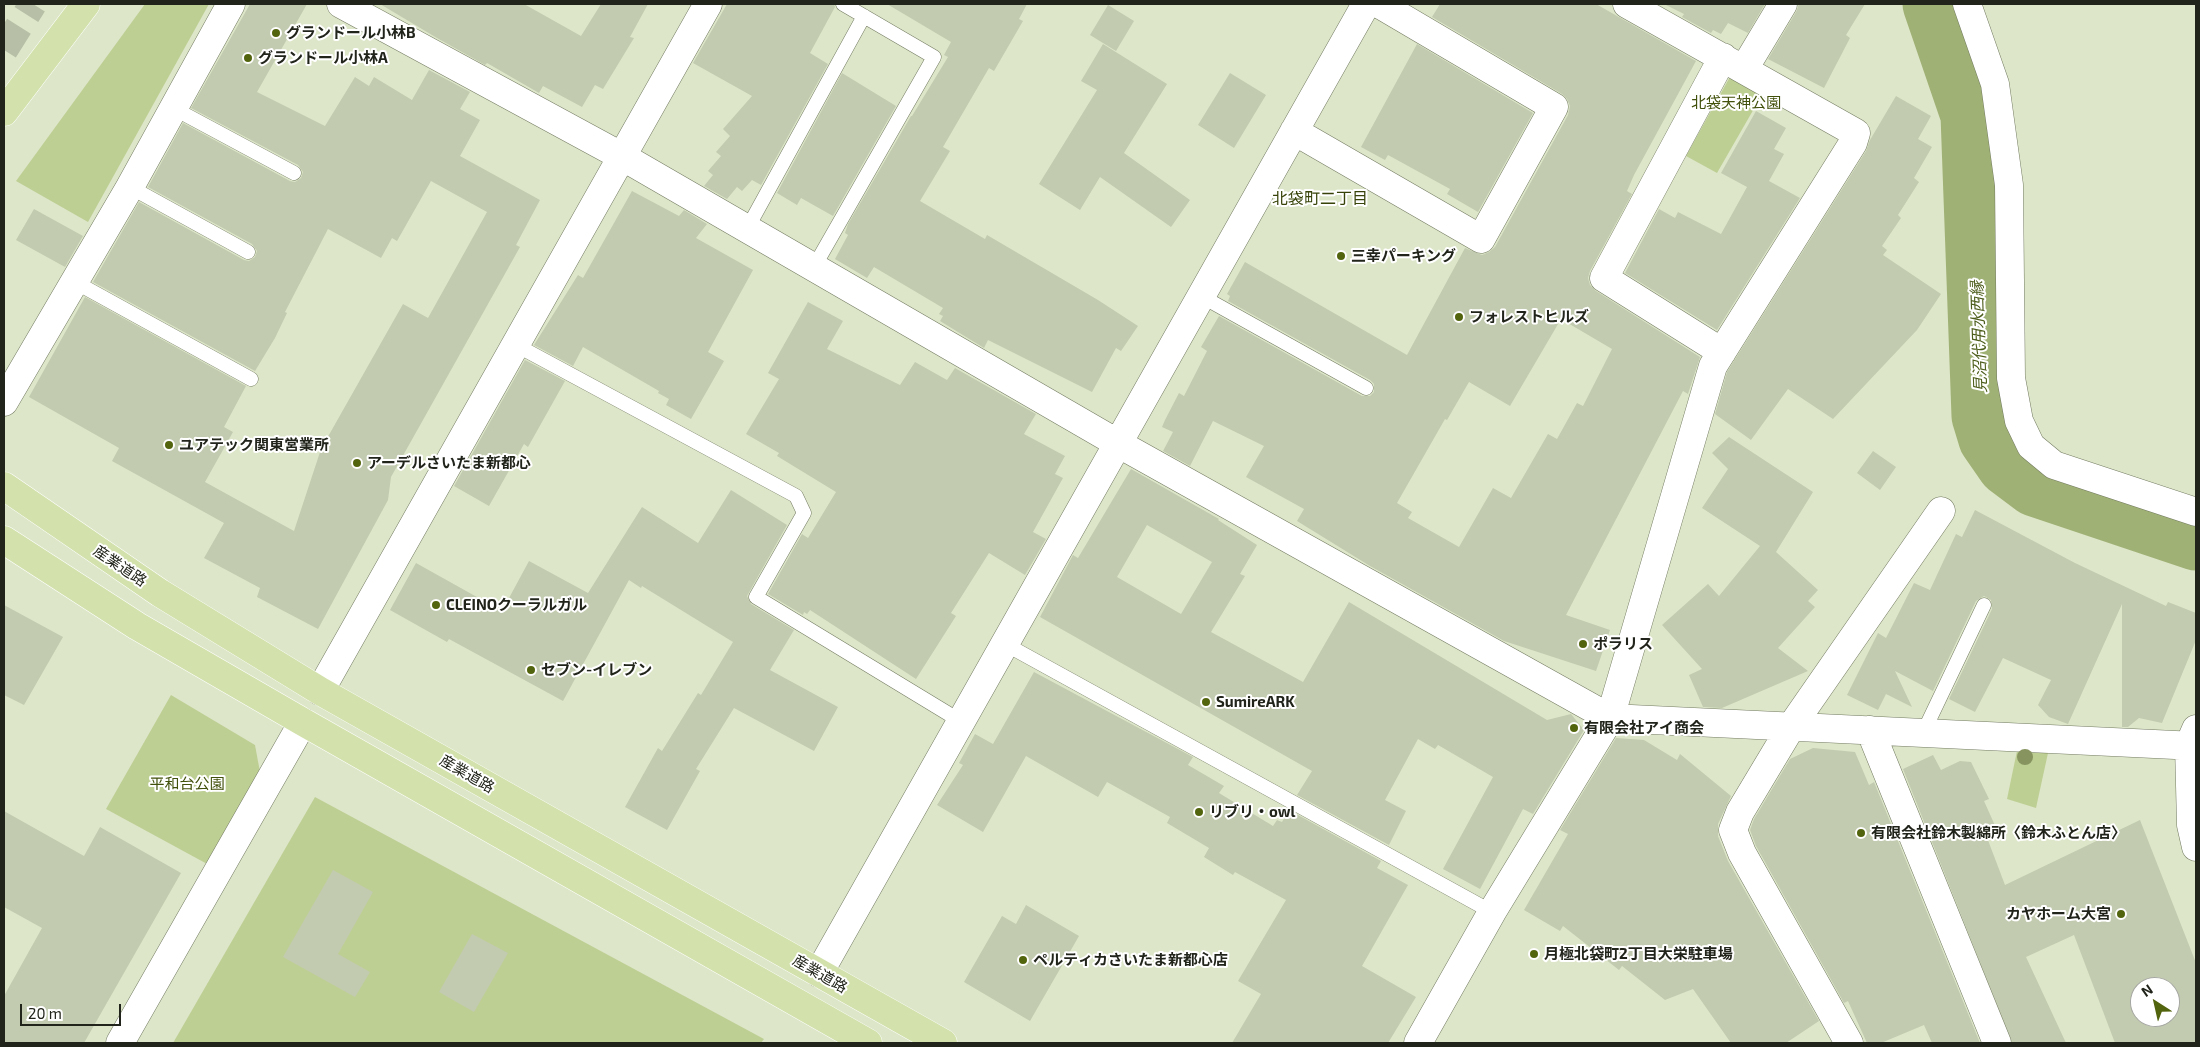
<!DOCTYPE html>
<meta charset="utf-8">
<style>
body{margin:0}
#map{position:relative;width:2200px;height:1047px;overflow:hidden;background:#dde6c9;font-family:"Exo 2",sans-serif}
canvas{display:block}
.frame{position:absolute;inset:0;border:5px solid #21241a;pointer-events:none}
.north{position:absolute;left:2130px;top:977px;width:50px;height:50px;box-sizing:border-box;background:#fff;border:1px solid #a6a7a3;border-radius:50%;rotate:325deg;font-size:14px;font-weight:700;line-height:20px;text-align:center;color:#21241a}
.north::after{content:'';display:block;margin:auto;width:18px;height:22px;background:#52640d;clip-path:polygon(50% 0,100% 100%,50% 72%,0 100%)}
.scale{position:absolute;left:20px;top:1004px;width:101px;height:22px;box-sizing:border-box;border:2px solid #21241a;border-top:0;padding-left:6px;font-size:15px;line-height:18px;white-space:nowrap;color:#21241a;-webkit-text-stroke:4px #fff;paint-order:stroke}
</style>
<div id="map">
<canvas width="2200" height="1047"></canvas>
<div class="frame"></div>
<div class="north">N</div>
<div class="scale">20 m</div>
</div>
<script>
const ctx = document.querySelector('canvas').getContext('2d');
ctx.lineJoin = 'round';
function fill(path, color) { ctx.fillStyle = color; ctx.fill(path, 'evenodd'); }
const toPath = rows => new Path2D(rows.map(r => 'M' + r).join(''));
function stroke(path, color, width, dash) { ctx.strokeStyle = color; ctx.lineWidth = width; ctx.lineCap = dash ? 'butt' : 'round'; ctx.setLineDash(dash || []); ctx.stroke(path); }
function label(font, color, halo, rows, align = 'center') {
  ctx.font = font + ' "Exo 2","Noto Sans JP",sans-serif'; ctx.lineWidth = 4; ctx.setLineDash([]); ctx.textBaseline = 'middle'; ctx.strokeStyle = halo; ctx.fillStyle = color; for (const [text, x, y, turn = 0] of rows) {
    ctx.save(); ctx.translate(x, y); ctx.rotate((+turn || 0) * Math.PI / 180); ctx.textAlign = isNaN(turn) ? turn : align; if (halo) ctx.strokeText(text, 0, 0); ctx.fillText(text, 0, 0); ctx.restore();
  }
}
fill(toPath([
 [145,4,209,4,88,222,16,181],
 [1731,75,1763,93,1717,173,1686,156],
 [171,695,255,745,260,772,209,865,106,809],
 [2018,746,2048,753,2036,808,2007,799],
 [315,797,764,1039,761,1043,173,1043]
]), '#becf94');
stroke(toPath([
 [1933,4,1971,115,1982,416,1989,439,2007,465,2035,486,2196,540]
]), '#a0b175', 61);
fill(toPath([
 [250,4,307,4,257,92,325,126,355,77,369,86,374,77,412,100,429,70,470,92,460,109,480,120,460,156,540,200,516,245,520,247,391,477,388,500,318,629,257,597,260,588,204,558,224,523,112,461,119,448,29,397,85,297,246,386,224,427,233,432,205,482,294,531,321,449,403,304,428,318,487,212,431,181,397,241,392,238,381,258,328,229,285,312,287,313,275,338,255,371,93,282,139,202,244,260,249,261,255,257,257,251,252,244,148,187,183,123,290,181,295,182,301,178,303,172,298,165,191,108],
 [380,4,524,4,581,36,601,4,648,4,630,37,634,38,603,89,595,85,582,107,543,86,539,93,487,63,485,65,437,38],
 [727,4,834,4,835,7,810,53,828,64,761,185,752,180,742,191,737,187,727,199,704,186,713,175,708,171,721,156,716,152,730,136,723,129,752,96,693,63],
 [887,4,1027,4,1019,19,1023,21,994,71,989,68,943,147,950,151,920,201,985,239,987,235,1098,300,1138,326,1121,351,1116,348,1092,392,988,340,984,348,940,321,943,316,939,314,943,308,874,267,867,278,835,259,848,235,845,233,848,224,911,116,912,116,948,57,944,55,951,42],
 [1440,4,1596,4,1696,61,1634,175,1627,191,1632,194,1590,271,1588,278,1590,285,1596,291,1700,357,1688,394,1683,391,1566,615,1610,630,1596,671,1504,641,1370,566,1297,521,1304,509,1246,477,1264,446,1213,421,1190,466,1163,451,1173,432,1162,427,1165,420,1179,393,1184,396,1207,351,1201,347,1219,316,1362,396,1370,396,1374,392,1374,384,1370,380,1228,301,1230,296,1227,294,1245,262,1407,355,1465,248,1482,255,1489,252,1495,247,1568,115,1570,106,1567,99,1562,94,1432,17],
 [1561,319,1612,349,1583,406,1577,403,1557,439,1548,434,1511,498,1493,488,1459,547,1408,518,1412,512,1397,503,1445,419,1447,420,1469,382,1510,406],
 [1664,4,1765,4,1748,33,1728,23,1721,34,1713,30,1711,33,1682,17,1684,14],
 [1799,4,1865,4,1846,35,1850,38,1824,88,1768,59,1796,12],
 [1108,5,1134,21,1116,51,1090,35],
 [1103,44,1167,84,1124,153,1190,200,1171,227,1100,177,1080,210,1039,184,1097,90,1081,81],
 [1417,44,1533,113,1478,212,1447,194,1450,189,1388,155,1385,160,1361,147],
 [842,73,896,106,833,216,801,198,797,205,777,193],
 [1230,73,1266,95,1234,148,1198,125],
 [1896,96,1931,116,1918,139,1932,147,1914,178,1919,182,1898,215,1901,218,1882,246,1887,250,1883,255,1941,294,1917,330,1833,419,1788,389,1751,440,1715,414,1727,372,1866,151,1870,140],
 [1756,111,1786,128,1774,149,1784,154,1769,181,1800,198,1717,330,1625,273,1659,209,1675,218,1678,212,1721,234,1747,187,1721,173],
 [632,191,679,216,684,210,707,224,696,238,753,270,708,352,724,361,691,419,666,405,669,399,658,393,659,391,583,347,573,366,534,345,578,275,583,278],
 [34,209,83,236,65,267,16,240],
 [808,302,843,321,827,349,900,385,915,362,947,380,955,368,1036,414,1024,434,1065,456,1055,474,1063,478,1033,532,1046,539,1025,575,989,553,951,613,956,616,916,679,810,610,807,614,804,612,803,615,768,594,802,534,808,538,836,492,777,456,779,453,746,434,779,379,768,373],
 [525,360,565,381,528,447,524,444,489,506,454,486],
 [1729,437,1813,492,1776,552,1818,590,1808,601,1815,607,1778,648,1808,671,1722,708,1703,707,1689,675,1702,669,1662,625,1708,584,1719,596,1760,546,1702,508,1728,469,1712,453],
 [1873,451,1896,467,1880,490,1857,473],
 [1131,469,1219,519,1218,520,1257,545,1240,574,1245,576,1211,632,1303,682,1349,602,1547,720,1571,714,1584,730,1533,814,1523,809,1480,889,1443,869,1493,777,1438,745,1435,749,1418,739,1385,800,1406,811,1389,845,1297,795,1312,771,1040,617,1073,555,1078,558],
 [1147,525,1212,562,1181,614,1117,577],
 [731,490,787,525,747,596,751,604,794,630,770,670,838,707,814,751,734,708,696,769,700,771,667,830,625,807,658,748,662,751,698,693,701,695,733,642,642,586,641,588,629,580,563,701,449,639,447,642,390,610,416,563,502,611,529,561,588,593,642,507,698,543],
 [1975,510,2075,563,2166,606,2168,602,2196,613,2196,640,2162,723,2139,718,2128,727,2122,727,2122,604,2068,724,2049,717,2038,705,2051,680,2003,658,1975,712,1949,699,1992,609,1991,600,1984,596,1976,601,1933,691,1895,671,1912,707,1886,694,1878,710,1847,695,1878,633,1886,638,1914,583,1930,590,1956,534,1962,537],
 [4,605,63,637,24,705,4,695],
 [1034,672,1193,757,1188,765,1224,786,1219,793,1273,826,1277,820,1282,822,1289,810,1381,861,1377,868,1408,885,1362,966,1416,997,1388,1043,1232,1043,1261,994,1238,981,1286,900,1235,872,1233,875,1204,857,1209,848,1167,823,1170,817,1107,782,1098,797,1026,756,983,832,937,805,963,765,959,763,975,734,993,744],
 [1616,738,1644,740,1677,760,1680,754,1731,796,1718,824,1718,836,1728,861,1819,1021,1786,1043,1731,1043,1693,989,1665,1000,1622,966,1619,970,1563,926,1560,931,1524,910,1568,834,1560,830],
 [1813,748,1855,752,1869,785,1874,782,1980,1043,1932,1043,1924,1025,1881,1043,1867,1043,1848,1001,1844,1003,1756,846,1750,830,1754,819,1790,759],
 [1933,755,1941,770,1960,761,1971,762,1989,799,1984,801,1997,830,1986,835,2005,885,2140,820,2196,963,2196,1043,2115,1043,2074,935,2026,957,2066,1043,2012,1043,1903,769],
 [2140,987,2170,987,2170,1017,2140,1017],
 [4,811,84,856,100,827,181,873,84,1043,4,1043,4,996,42,928,4,907],
 [333,870,373,892,338,954,370,972,355,997,283,957],
 [1026,905,1079,936,1030,1021,964,982,1002,916,1016,924],
 [472,934,508,953,474,1012,439,992]
]), '#c2cbaf');
stroke(toPath([
 [4,50,33,4]
]), '#b7bfa6', 28, [28, 14]);
const lane = toPath([
 [173,108,294,173],
 [130,187,248,252],
 [747,229,864,16],
 [814,267,934,57,843,4],
 [75,282,251,379],
 [1201,296,1366,388],
 [516,345,796,496,804,513,756,597,962,722],
 [1005,644,1492,912],
 [1923,733,1984,605]
]);
const street = toPath([
 [341,4,623,157,1119,444,1610,718,2196,746],
 [1967,4,1995,84,2009,185,2011,378,2019,421,2031,446,2054,465,2196,512],
 [1744,69,1783,4],
 [1294,131,1481,239,1554,107,1379,4],
 [1722,352,1604,278,1723,57],
 [4,402,130,187,231,4],
 [320,691,708,4],
 [2196,729,2189,745,2191,825,2196,847],
 [1870,730,1997,1043],
 [819,973,1366,4],
 [120,1043,303,722],
 [1418,1043,1492,912,1610,718,1713,366,1853,143,1856,133,1627,4],
 [1849,1043,1742,853,1733,830,1740,812,1791,727,1941,511]
]);
const primary = toPath([
 [4,112,86,4],
 [4,486,160,593,320,691,943,1043],
 [4,540,137,626,303,722,868,1043]
]);
stroke(lane, '#737b61', 15);
stroke(street, '#737b61', 29);
stroke(primary, '#fff', 29);
stroke(lane, '#fff', 14);
stroke(street, '#fff', 28);
stroke(primary, '#d3e2ac', 28);
ctx.fillStyle = '#879460';
for (const [x, y] of [
 [2025,757]
]) { ctx.beginPath(); ctx.arc(x, y, 8, 0, 2 * Math.PI); ctx.fill(); }
for (const [x, y, r, color] of [
 [276,33,5,"#52640d"],
 [248,58,5,"#52640d"],
 [1341,256,5,"#52640d"],
 [1459,317,5,"#52640d"],
 [169,445,5,"#52640d"],
 [357,463,5,"#52640d"],
 [436,605,5,"#52640d"],
 [1583,644,5,"#52640d"],
 [531,670,5,"#52640d"],
 [1206,702,5,"#52640d"],
 [1574,728,5,"#52640d"],
 [1199,812,5,"#52640d"],
 [1861,833,5,"#52640d"],
 [2121,914,5,"#52640d"],
 [1534,954,5,"#52640d"],
 [1023,960,5,"#52640d"]
]) { const dot = new Path2D(); dot.arc(x, y, r, 0, 2 * Math.PI); ctx.fillStyle = color; ctx.fill(dot); stroke(dot, '#fff', 2); }
label('bold 15px', '#21241a', '#fff', [
 ["グランドール小林B",286,33],
 ["グランドール小林A",258,58],
 ["三幸パーキング",1351,256],
 ["フォレストヒルズ",1469,317],
 ["ユアテック関東営業所",179,445],
 ["アーデルさいたま新都心",367,463],
 ["CLEINOクーラルガル",446,605],
 ["ポラリス",1593,644],
 ["セブン-イレブン",541,670],
 ["SumireARK",1216,702],
 ["有限会社アイ商会",1584,728],
 ["リブリ・owl",1209,812],
 ["有限会社鈴木製綿所〈鈴木ふとん店〉",1871,833],
 ["カヤホーム大宮",2111,914,"right"],
 ["月極北袋町2丁目大栄駐車場",1544,954],
 ["ペルティカさいたま新都心店",1033,960]
], 'left');
label('15px', '#41500a', '#fff', [
 ["北袋天神公園",1736,103],
 ["平和台公園",187,784]
]);
label('15px', '#21241a', '#fff', [
 ["産業道路",120,566,34],
 ["産業道路",467,774,30],
 ["産業道路",820,974,30]
]);
label('16px', '#374309', '#fff', [
 ["北袋町二丁目",1320,199]
]);
label('italic 16px', '#4d5d1b', '#fff', [
 ["見沼代用水西縁",1979,337,-92]
]);
</script>
